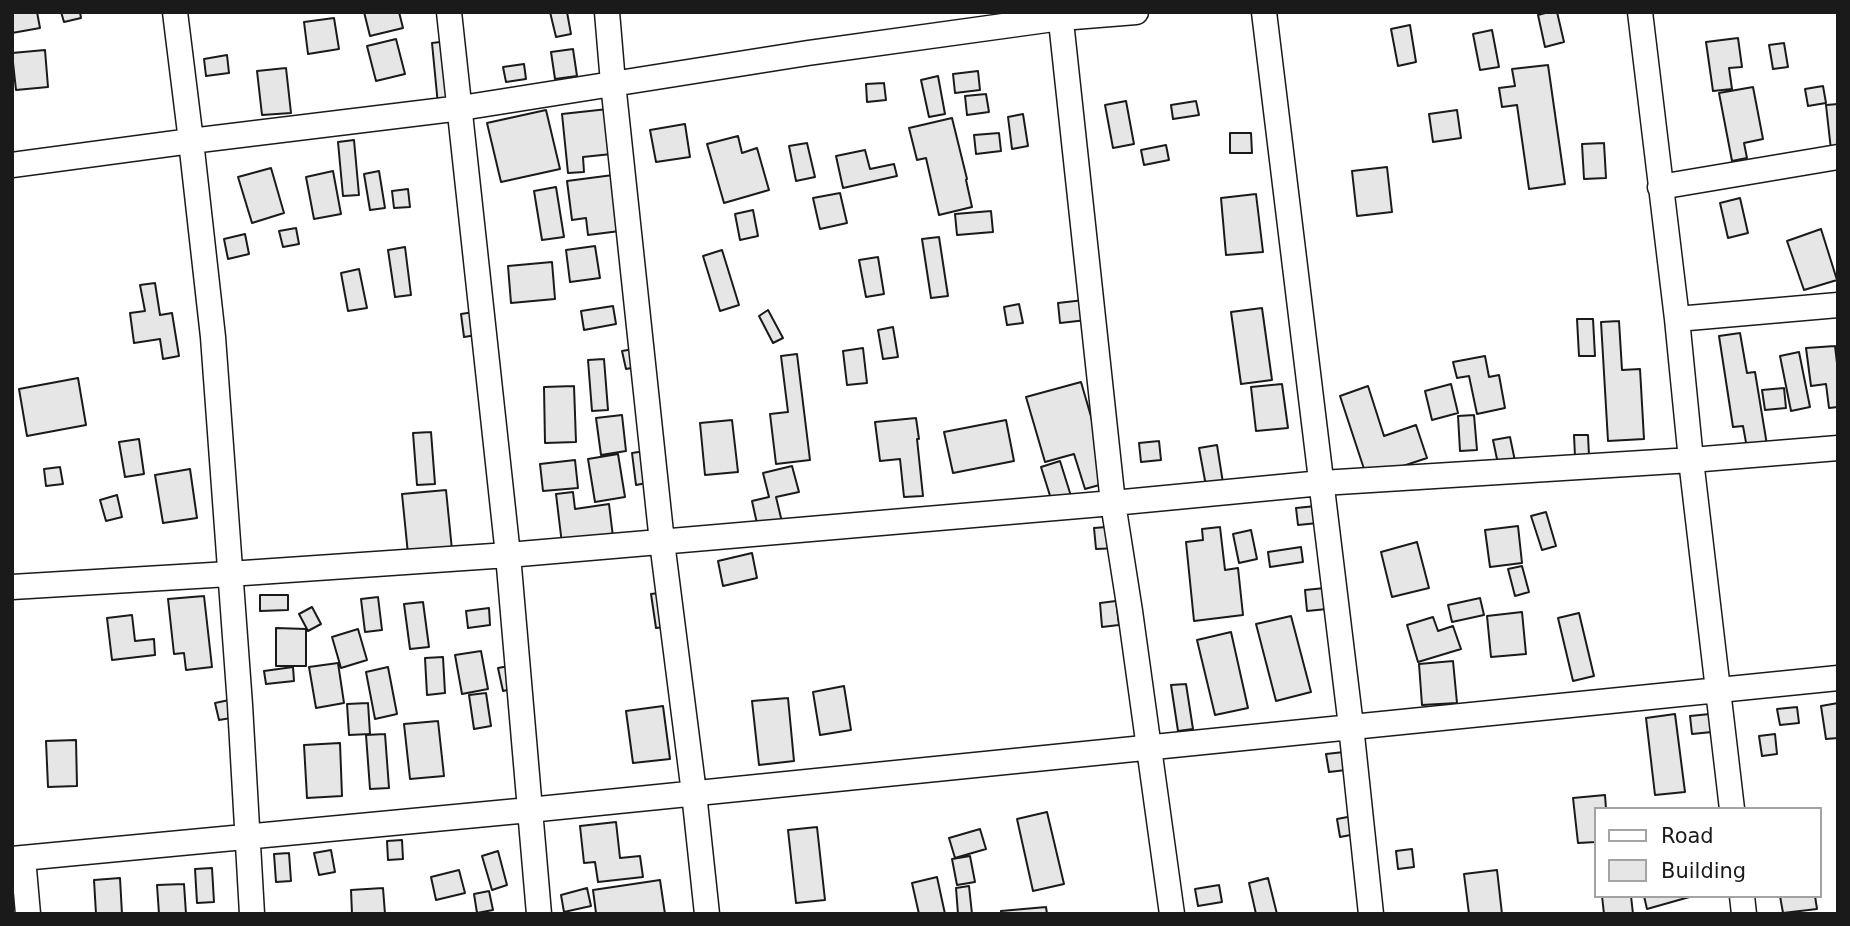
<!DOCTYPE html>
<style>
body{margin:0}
#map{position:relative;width:1850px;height:926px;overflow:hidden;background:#fff;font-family:"DejaVu Sans",sans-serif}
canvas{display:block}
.frame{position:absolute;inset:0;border:14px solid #1a1a1a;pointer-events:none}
.legend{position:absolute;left:1594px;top:807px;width:228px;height:91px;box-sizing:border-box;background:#fff;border:2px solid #a3a3a3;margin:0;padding:9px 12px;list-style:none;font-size:21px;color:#1a1a1a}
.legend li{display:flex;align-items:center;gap:14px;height:35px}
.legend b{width:35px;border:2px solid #a3a3a3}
</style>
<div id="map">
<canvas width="1850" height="926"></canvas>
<div class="frame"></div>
<ul class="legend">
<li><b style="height:9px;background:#fff"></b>Road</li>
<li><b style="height:19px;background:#e6e6e6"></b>Building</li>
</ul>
</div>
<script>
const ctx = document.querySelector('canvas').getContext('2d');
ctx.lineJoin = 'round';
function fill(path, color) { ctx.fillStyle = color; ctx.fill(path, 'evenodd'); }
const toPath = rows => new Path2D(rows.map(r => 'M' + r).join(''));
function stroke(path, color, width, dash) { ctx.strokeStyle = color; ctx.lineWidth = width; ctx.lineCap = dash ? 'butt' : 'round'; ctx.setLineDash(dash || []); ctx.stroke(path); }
const building = toPath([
 [12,12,37,12,40,28,12,33,12,12],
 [61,12,80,12,81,18,64,22,61,12],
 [364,12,399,12,403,28,370,36,364,12],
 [550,12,567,12,571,34,556,37,550,12],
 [1549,12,1557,12,1564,42,1545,47,1538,15,1549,12],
 [334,18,339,49,308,54,304,22,334,18],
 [1410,25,1416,62,1398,66,1391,29,1410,25],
 [1492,30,1499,67,1480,70,1473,34,1492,30],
 [1738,38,1742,67,1729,68,1732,89,1713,91,1706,42,1738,38],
 [396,39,405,74,376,81,367,46,396,39],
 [456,40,462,103,438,105,432,43,456,40],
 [1784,43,1788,67,1773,69,1769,45,1784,43],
 [573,49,577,76,555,79,551,52,573,49],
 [45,50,48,87,16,90,12,53,45,50],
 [227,55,229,73,206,76,204,59,227,55],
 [524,64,526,79,506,82,503,67,524,64],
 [1548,65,1565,184,1529,189,1517,105,1502,107,1499,88,1515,86,1512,69,1548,65],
 [286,68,291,113,262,115,257,71,286,68],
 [978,71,980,90,955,93,953,74,978,71],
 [938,76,945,114,929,117,921,80,938,76],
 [884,83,886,100,867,102,866,84,884,83],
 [1823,86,1826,103,1808,106,1805,89,1823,86],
 [1753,87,1763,139,1744,143,1747,158,1732,161,1719,93,1753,87],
 [986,94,989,112,967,115,965,96,986,94],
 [1126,101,1134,144,1113,148,1105,105,1126,101],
 [1196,101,1199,115,1173,119,1171,105,1196,101],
 [1838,104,1838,150,1831,150,1826,105,1838,104],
 [617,108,621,153,583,157,584,172,568,173,562,114,617,108],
 [546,110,560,169,501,182,487,123,546,110],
 [1457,110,1461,138,1433,142,1429,114,1457,110],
 [1023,114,1028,146,1012,149,1008,117,1023,114],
 [952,118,967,179,966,180,972,207,939,215,926,158,917,160,909,128,952,118],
 [685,124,690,157,656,162,650,130,685,124],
 [999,133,1001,151,976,154,974,135,999,133],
 [1230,133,1251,133,1252,153,1230,153,1230,133],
 [738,136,742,153,757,148,769,190,724,203,707,144,738,136],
 [354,140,359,195,343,196,338,142,354,140],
 [807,143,815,177,796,181,789,146,807,143],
 [1604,143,1606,178,1584,179,1582,144,1604,143],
 [1166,145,1169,160,1144,165,1141,150,1166,145],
 [865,150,870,169,894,164,897,176,843,188,836,156,865,150],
 [1387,167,1392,212,1357,216,1352,171,1387,167],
 [271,168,284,213,252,223,238,177,271,168],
 [333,171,341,214,314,219,306,177,333,171],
 [379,171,385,208,370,210,364,174,379,171],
 [613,175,620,231,588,235,586,218,572,220,567,181,613,175],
 [556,187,564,237,542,240,534,191,556,187],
 [408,189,410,207,394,208,392,191,408,189],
 [840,193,847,223,820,229,813,198,840,193],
 [1256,194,1263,252,1226,255,1221,198,1256,194],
 [1740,198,1748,233,1728,238,1720,203,1740,198],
 [753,210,758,236,740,240,735,214,753,210],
 [991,211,993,232,957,235,955,214,991,211],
 [296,228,299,244,283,247,279,231,296,228],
 [1821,229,1837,280,1804,290,1787,241,1821,229],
 [245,234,249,254,228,259,224,239,245,234],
 [939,237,948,296,931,298,922,239,939,237],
 [595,246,600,278,570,282,566,250,595,246],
 [405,247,411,295,395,297,388,250,405,247],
 [722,250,739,305,720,311,703,256,722,250],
 [878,257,884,294,866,297,859,260,878,257],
 [552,262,555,299,511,303,508,266,552,262],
 [359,269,367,308,348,311,341,273,359,269],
 [155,283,160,315,172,313,179,356,163,359,160,339,134,343,130,313,145,311,140,285,155,283],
 [1084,300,1087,320,1060,323,1058,303,1084,300],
 [1019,304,1023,323,1007,325,1004,307,1019,304],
 [613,306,616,324,584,330,581,311,613,306],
 [1262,308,1272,380,1241,384,1231,312,1262,308],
 [768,310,783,338,773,343,759,316,768,310],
 [480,311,483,334,464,337,461,314,480,311],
 [1577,319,1593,319,1595,356,1579,356,1577,319],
 [1619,321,1622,370,1640,369,1644,439,1608,441,1601,322,1619,321],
 [893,327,898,357,883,359,878,330,893,327],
 [1740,333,1747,373,1755,372,1767,445,1747,448,1743,426,1733,427,1719,336,1740,333],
 [1835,346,1838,372,1838,407,1829,408,1826,384,1811,386,1806,348,1835,346],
 [639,348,643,366,626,369,622,351,639,348],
 [863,348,867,383,847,385,843,351,863,348],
 [1799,352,1810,407,1791,411,1780,356,1799,352],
 [797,354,810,460,776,464,770,414,788,412,781,356,797,354],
 [1485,356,1489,377,1499,375,1505,408,1477,414,1469,376,1457,378,1453,362,1485,356],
 [604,359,608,410,592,411,588,360,604,359],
 [78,378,86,425,27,436,19,389,78,378],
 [1081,382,1110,482,1085,489,1074,454,1045,462,1026,397,1081,382],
 [1282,384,1288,428,1256,431,1251,387,1282,384],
 [1451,384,1458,413,1432,420,1425,391,1451,384],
 [574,386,576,442,545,443,544,387,574,386],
 [1368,386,1384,436,1416,425,1427,458,1367,478,1340,396,1368,386],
 [1784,388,1786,408,1765,410,1762,390,1784,388],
 [622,415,626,451,601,455,596,418,622,415],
 [1474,415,1477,450,1460,451,1458,416,1474,415],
 [916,418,919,439,917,439,923,496,904,497,900,459,880,461,875,422,916,418],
 [732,420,738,472,705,475,700,423,732,420],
 [1006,420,1014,461,953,473,944,432,1006,420],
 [431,432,435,484,417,485,413,433,431,432],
 [1574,435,1588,435,1589,456,1575,457,1574,435],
 [1510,437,1515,461,1498,464,1493,440,1510,437],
 [139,439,144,474,125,477,119,442,139,439],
 [1159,441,1161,460,1141,462,1139,443,1159,441],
 [1217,445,1223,483,1206,486,1199,448,1217,445],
 [652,450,657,481,636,485,632,453,652,450],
 [618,454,625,497,595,502,588,459,618,454],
 [575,460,578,488,543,491,540,464,575,460],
 [1060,461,1071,496,1052,502,1041,467,1060,461],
 [792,466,799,492,776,497,782,522,758,528,752,501,769,497,763,473,792,466],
 [60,467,63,484,46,486,44,469,60,467],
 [190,469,197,518,163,523,155,475,190,469],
 [446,490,452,550,408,554,402,494,446,490],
 [573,492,575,509,609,504,613,537,562,544,556,494,573,492],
 [117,495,122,517,106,521,100,500,117,495],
 [1316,506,1318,523,1298,525,1296,508,1316,506],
 [1546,512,1556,546,1542,550,1531,516,1546,512],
 [1119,526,1120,548,1096,549,1094,528,1119,526],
 [1518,526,1522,563,1490,567,1485,530,1518,526],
 [1220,527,1225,570,1238,568,1243,615,1194,621,1186,542,1203,540,1202,529,1220,527],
 [1251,530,1257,559,1239,563,1233,534,1251,530],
 [1417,542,1429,588,1392,597,1381,552,1417,542],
 [1301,547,1303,562,1270,567,1268,552,1301,547],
 [752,553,757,578,723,586,718,561,752,553],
 [1522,566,1529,592,1515,596,1508,569,1522,566],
 [1325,588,1327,609,1307,611,1305,590,1325,588],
 [667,592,672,626,656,628,651,594,667,592],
 [260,595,288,595,288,610,260,611,260,595],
 [204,596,212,667,186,670,184,653,174,654,168,599,204,596],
 [378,597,382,630,365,632,361,599,378,597],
 [1480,598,1484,615,1452,622,1448,605,1480,598],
 [1116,601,1119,625,1102,627,1100,603,1116,601],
 [423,602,429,647,410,649,404,604,423,602],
 [312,607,321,624,308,631,299,614,312,607],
 [489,608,490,625,468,628,466,611,489,608],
 [1522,612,1526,654,1491,657,1487,616,1522,612],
 [1579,613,1594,676,1573,681,1558,618,1579,613],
 [132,615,135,641,154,639,155,655,112,660,107,618,132,615],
 [1291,616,1311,692,1276,701,1256,624,1291,616],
 [1433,617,1438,631,1453,626,1461,649,1418,662,1407,625,1433,617],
 [276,628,306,629,306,666,276,666,276,628],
 [358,629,367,660,341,668,332,637,358,629],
 [1231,632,1248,708,1215,715,1197,640,1231,632],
 [481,651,488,689,462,694,455,655,481,651],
 [443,657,445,693,427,695,425,658,443,657],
 [1453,661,1457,703,1422,705,1419,664,1453,661],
 [338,663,344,703,316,708,309,667,338,663],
 [509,666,515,688,503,691,498,668,509,666],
 [293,667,294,681,266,684,264,671,293,667],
 [388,667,397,714,375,719,366,672,388,667],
 [1186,684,1193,729,1178,731,1171,685,1186,684],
 [844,686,851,730,820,735,813,692,844,686],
 [486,693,491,726,474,729,469,695,486,693],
 [788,698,794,761,759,765,752,701,788,698],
 [234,699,237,717,219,720,215,703,234,699],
 [368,703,370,734,349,735,347,704,368,703],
 [1838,703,1838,738,1826,739,1821,706,1838,703],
 [663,706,670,759,633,763,626,711,663,706],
 [1797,707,1799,723,1780,725,1777,709,1797,707],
 [1720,713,1722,731,1692,734,1690,716,1720,713],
 [1675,714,1685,792,1655,795,1646,718,1675,714],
 [438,721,444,776,410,779,404,724,438,721],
 [385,734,389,788,370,789,366,735,385,734],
 [1775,734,1777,754,1762,756,1759,736,1775,734],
 [76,740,77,786,48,787,46,741,76,740],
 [340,743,342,796,307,798,304,745,340,743],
 [1344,752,1346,770,1329,772,1326,754,1344,752],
 [1605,795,1606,809,1596,809,1596,842,1578,843,1573,798,1605,795],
 [1047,812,1064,884,1033,891,1017,819,1047,812],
 [1353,816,1356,834,1340,837,1337,819,1353,816],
 [616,822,620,858,640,856,643,877,598,882,595,862,584,863,580,826,616,822],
 [817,827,825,900,796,903,788,830,817,827],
 [980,829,986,849,955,858,949,838,980,829],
 [402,840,403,859,388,860,387,841,402,840],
 [1412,849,1414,867,1398,869,1396,851,1412,849],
 [331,850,335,872,319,875,314,853,331,850],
 [498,851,507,885,492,890,482,856,498,851],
 [289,853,291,881,276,882,274,854,289,853],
 [970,856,975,882,957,885,952,859,970,856],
 [212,868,214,902,197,903,195,869,212,868],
 [459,870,465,893,436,900,431,877,459,870],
 [1497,870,1502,914,1469,914,1464,874,1497,870],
 [937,877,945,914,919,914,912,883,937,877],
 [120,878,122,914,96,914,94,880,120,878],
 [1268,878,1277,914,1256,914,1249,883,1268,878],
 [660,880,665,914,596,913,593,890,660,880],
 [184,884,186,914,159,914,157,885,184,884],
 [1219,885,1222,902,1198,906,1195,889,1219,885],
 [969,886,972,914,958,914,956,888,969,886],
 [383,888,385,914,352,914,351,890,383,888],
 [587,888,591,906,564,912,561,895,587,888],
 [489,891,493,910,477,913,474,894,489,891],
 [1602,896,1631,896,1633,914,1604,914,1602,896],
 [1644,896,1693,896,1647,909,1644,896],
 [1780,896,1815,896,1817,909,1783,913,1780,896],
 [1046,907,1047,914,1001,914,1001,911,1046,907]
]);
fill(building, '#e6e6e6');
stroke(building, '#1a1a1a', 2);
const minor = toPath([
 [175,12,191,141,213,337,240,705,252,914],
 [449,12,508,555,539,914],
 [607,12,613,83,662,542,694,793,707,914],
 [1060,12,1113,503,1130,611,1172,914],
 [1264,12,1351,726,1371,914],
 [1640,12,1677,319,1691,460,1732,809],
 [12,165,191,141,461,108,808,53,1061,18,1136,12],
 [1660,187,1838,157],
 [1677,319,1838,305],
 [12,587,229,574,508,555,1113,503,1322,483,1691,460,1838,448],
 [23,858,28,914],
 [12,859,529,810,1838,678],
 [1742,896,1744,914]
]);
stroke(minor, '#1a1a1a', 27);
stroke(minor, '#fff', 24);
</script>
